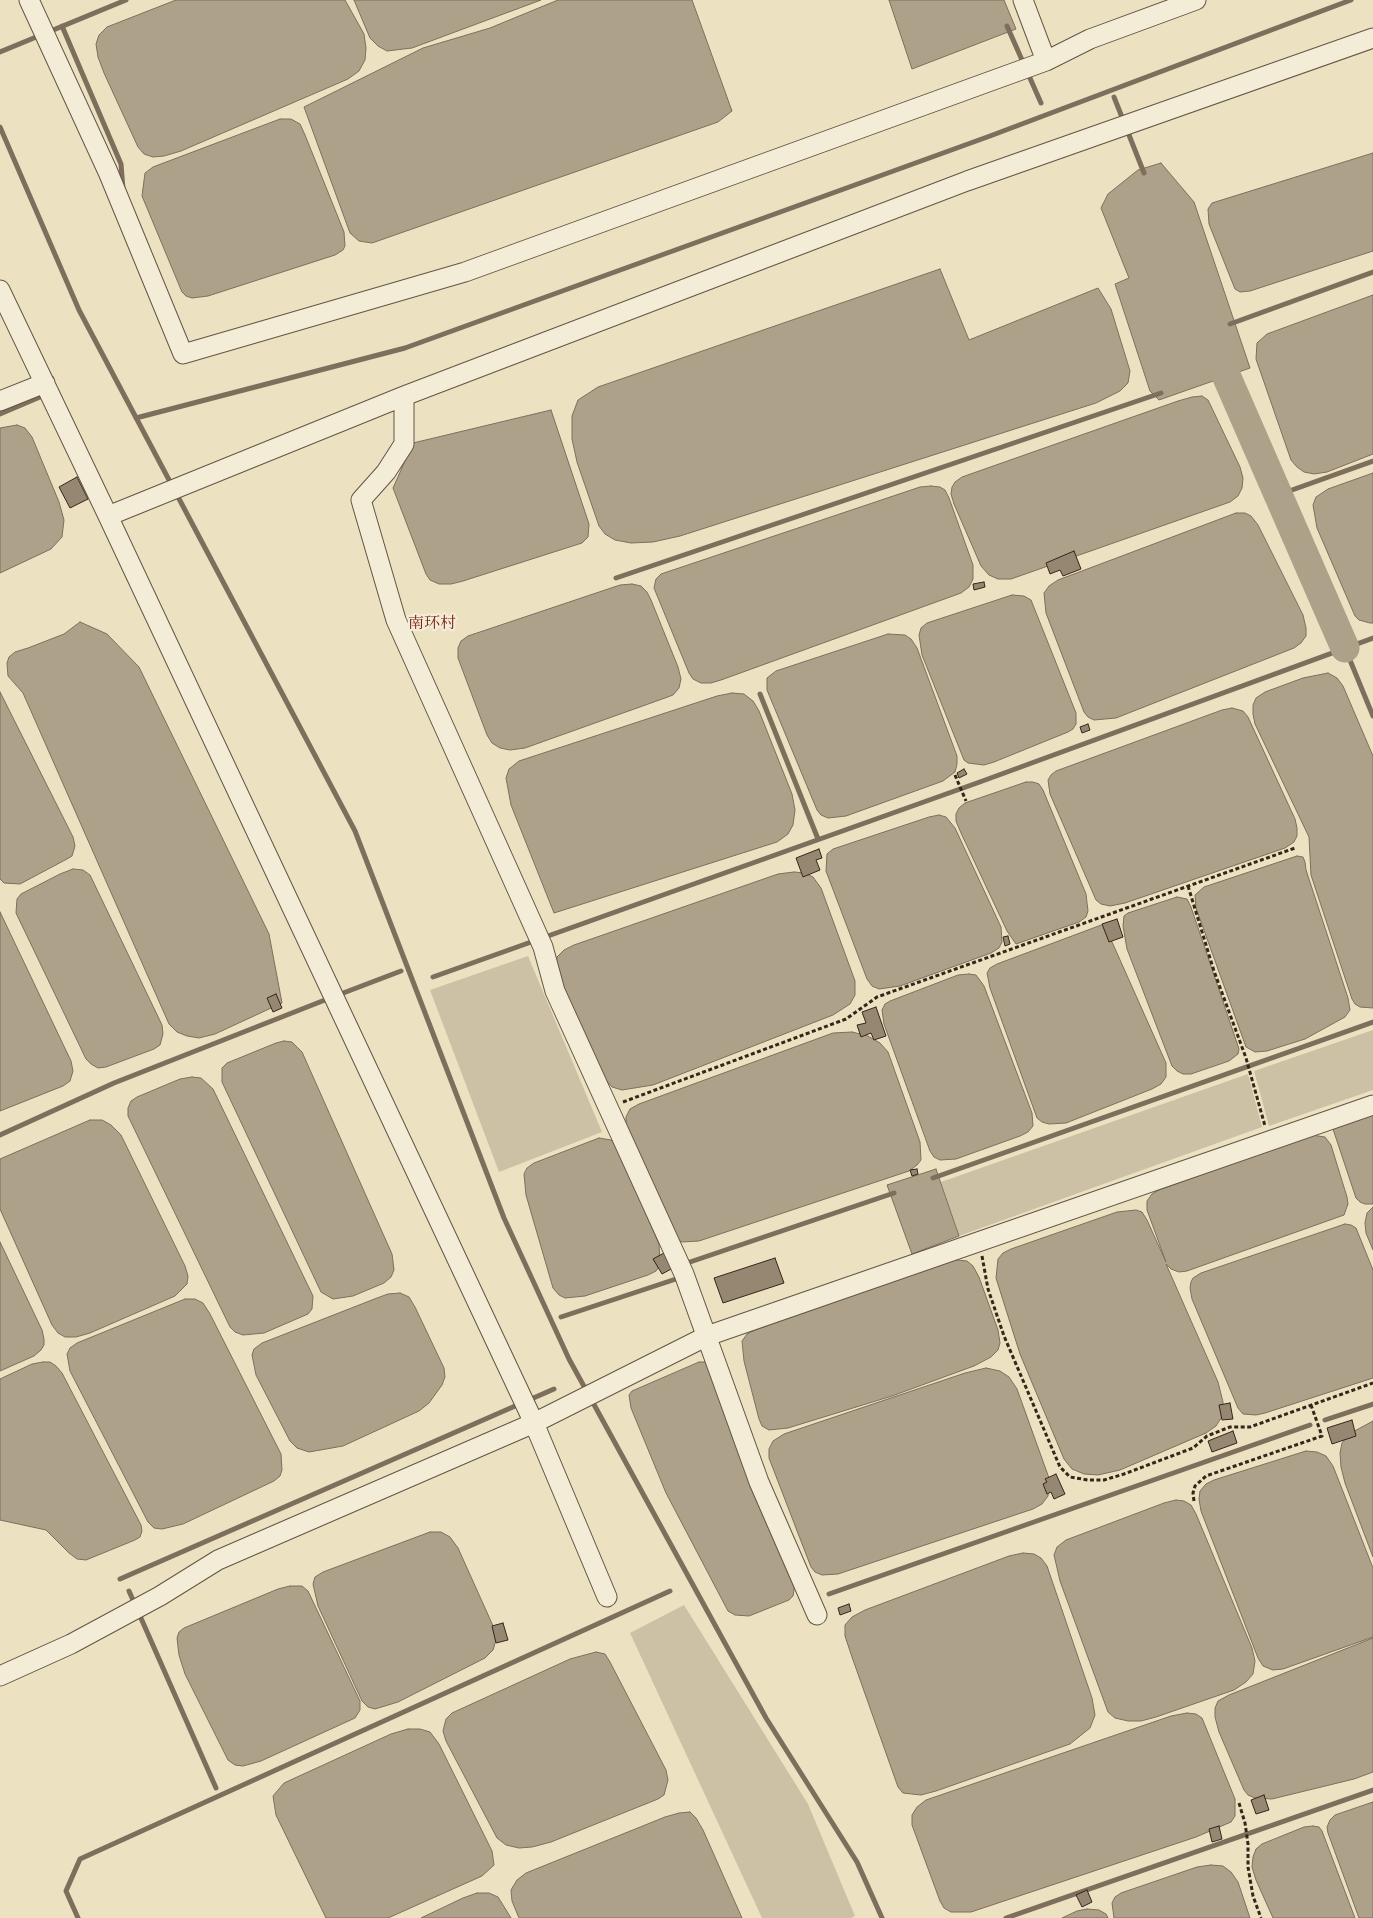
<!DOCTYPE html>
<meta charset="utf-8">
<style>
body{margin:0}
canvas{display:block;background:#ece1c1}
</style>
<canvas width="1373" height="1918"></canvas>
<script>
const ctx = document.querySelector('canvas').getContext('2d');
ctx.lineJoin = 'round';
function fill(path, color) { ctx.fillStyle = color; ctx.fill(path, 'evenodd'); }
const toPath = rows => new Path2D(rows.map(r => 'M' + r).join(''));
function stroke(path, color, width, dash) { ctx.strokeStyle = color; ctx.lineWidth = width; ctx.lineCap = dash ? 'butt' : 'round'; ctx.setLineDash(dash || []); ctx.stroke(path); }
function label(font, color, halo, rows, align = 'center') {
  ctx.font = font + ' "IM FELL Great Primer","Noto Serif SC",serif'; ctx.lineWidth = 4.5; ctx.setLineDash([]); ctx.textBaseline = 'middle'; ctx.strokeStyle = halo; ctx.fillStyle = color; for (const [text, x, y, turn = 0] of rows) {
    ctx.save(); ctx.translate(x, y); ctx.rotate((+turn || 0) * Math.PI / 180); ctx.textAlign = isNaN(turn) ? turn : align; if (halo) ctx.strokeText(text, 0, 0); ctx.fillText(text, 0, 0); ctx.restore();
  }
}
fill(toPath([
 [528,956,602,1132,499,1172,430,990],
 [1373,1030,1373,1090,1269,1126,1254,1071],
 [1248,1074,1262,1127,959,1236,941,1182],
 [684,1605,808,1804,855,1916,851,1918,762,1918,630,1633]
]), '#cdc1a5');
const water = toPath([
 [176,0,345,0,364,34,366,48,365,60,359,71,348,79,181,151,164,156,153,157,144,154,138,147,104,73,98,57,96,44,99,35,107,27,176,0],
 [354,0,541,0,412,48,387,51,378,46,370,38,354,0],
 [558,0,692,0,732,111,718,122,372,243,359,241,350,233,304,107,423,48,490,28,558,0],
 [889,0,1004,0,1016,29,912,69,889,0],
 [280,119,291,119,300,124,305,135,344,232,345,246,343,250,335,255,208,296,192,298,186,296,182,292,142,196,145,173,153,167,280,119],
 [1373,153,1373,251,1250,291,1240,292,1235,289,1209,224,1208,209,1212,203,1373,153],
 [1161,163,1194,202,1250,368,1159,400,1150,391,1115,284,1129,278,1101,208,1108,194,1138,170,1161,163],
 [940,269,969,340,1098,288,1111,309,1130,371,1128,383,1120,391,1096,403,680,536,653,542,631,543,615,540,605,534,599,526,577,462,572,439,572,416,578,400,598,387,940,269],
 [1373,295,1373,454,1327,472,1314,474,1304,472,1297,467,1291,460,1256,359,1257,343,1267,334,1373,295],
 [1202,396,1208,400,1240,467,1243,478,1242,488,1238,496,1230,502,1011,579,998,579,989,575,981,566,954,504,951,494,952,487,955,482,962,477,1178,401,1192,397,1202,396],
 [551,410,589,524,588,537,582,543,463,581,451,584,439,584,430,580,426,574,393,488,413,443,551,410],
 [17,425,25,428,32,437,59,502,64,520,62,537,51,549,0,573,0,428,17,425],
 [1373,473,1373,623,1370,623,1359,620,1355,616,1317,528,1313,505,1316,497,1328,489,1373,473],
 [931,486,940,487,945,490,949,498,973,565,973,579,969,587,961,593,721,680,711,683,701,683,693,679,689,673,654,588,656,579,661,574,920,487,931,486],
 [1236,513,1245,513,1251,516,1258,525,1303,615,1306,628,1306,636,1301,643,1294,648,1116,718,1094,720,1088,717,1084,712,1046,613,1044,593,1049,586,1058,580,1236,513],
 [632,584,641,586,647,592,651,600,678,667,681,679,679,688,673,695,665,698,525,748,510,750,500,748,492,743,487,735,458,658,458,648,461,641,468,636,620,585,632,584],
 [1012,595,1024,596,1031,600,1076,713,1076,724,1073,729,1068,732,994,762,984,765,968,763,964,760,922,655,919,635,921,628,927,623,1012,595],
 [80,622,107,634,139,667,269,934,282,1003,215,1034,199,1038,187,1036,177,1032,169,1024,23,693,8,676,7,663,9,657,15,652,28,648,64,634,80,622],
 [888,634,905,635,911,639,917,648,957,756,957,764,955,772,943,781,846,816,828,818,821,815,817,810,767,690,767,678,776,671,888,634],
 [1328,673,1337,678,1343,686,1373,756,1373,1008,1360,1007,1355,1004,1352,999,1311,875,1309,837,1255,724,1253,714,1253,705,1256,698,1265,692,1303,678,1328,673],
 [0,692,73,837,75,846,72,856,67,859,20,884,4,883,0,879,0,692],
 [732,693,744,694,753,701,759,711,792,794,795,810,793,825,788,834,777,842,554,913,511,805,506,778,509,769,519,761,717,696,732,693],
 [1232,708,1243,711,1248,717,1295,819,1297,828,1297,836,1294,842,1285,848,1125,903,1110,906,1101,904,1096,900,1050,794,1048,780,1051,775,1056,771,1222,710,1232,708],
 [1026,782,1033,782,1039,784,1043,790,1086,894,1088,911,1086,917,1079,922,1016,944,1007,931,961,833,956,821,956,814,959,808,965,803,1026,782],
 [939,815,946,817,955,828,1001,927,1002,942,999,948,991,953,900,986,879,989,872,986,867,979,826,871,827,854,833,849,929,817,939,815],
 [1297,856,1303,857,1305,862,1306,870,1348,998,1350,1010,1345,1017,1305,1039,1267,1051,1255,1052,1246,1047,1196,908,1195,895,1204,887,1297,856],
 [73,869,83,870,90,875,162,1025,163,1034,160,1045,154,1049,106,1067,98,1068,91,1064,86,1059,16,913,17,899,21,894,60,874,73,869],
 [794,872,805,873,813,877,821,888,855,981,855,995,850,1004,833,1015,653,1085,622,1090,612,1087,606,1080,559,977,556,967,557,957,564,950,574,945,778,874,794,872],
 [1177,897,1187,899,1191,907,1239,1049,1238,1054,1229,1061,1191,1074,1183,1074,1177,1071,1172,1066,1127,949,1123,926,1124,916,1128,913,1177,897],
 [0,912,71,1061,73,1071,70,1081,63,1086,0,1111,0,912],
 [1104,924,1166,1063,1166,1077,1161,1084,1152,1089,1066,1123,1049,1124,1042,1122,1037,1118,990,988,987,973,990,968,997,964,1104,924],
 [969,974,976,975,984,986,1032,1113,1033,1126,1028,1132,1020,1136,956,1159,940,1160,934,1157,930,1151,884,1024,882,1010,885,1004,890,1001,958,975,969,974],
 [852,1032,868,1036,880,1043,888,1052,920,1142,921,1160,917,1165,909,1171,699,1241,682,1242,676,1239,626,1127,626,1117,630,1109,639,1104,833,1033,852,1032],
 [284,1041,292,1042,302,1052,392,1254,394,1270,391,1277,384,1283,353,1296,333,1299,321,1292,222,1082,222,1068,227,1063,276,1043,284,1041],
 [192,1077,201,1078,213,1089,313,1296,312,1309,308,1314,264,1333,243,1335,235,1332,230,1327,128,1116,128,1108,131,1101,137,1097,180,1079,192,1077],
 [1373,1115,1373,1204,1365,1204,1360,1202,1356,1198,1333,1129,1373,1115],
 [90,1120,102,1120,111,1125,121,1135,185,1266,188,1276,187,1284,175,1296,90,1333,76,1337,65,1337,58,1333,52,1325,0,1209,0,1159,90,1120],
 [1311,1135,1325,1137,1331,1145,1347,1197,1348,1204,1344,1215,1187,1271,1179,1272,1171,1269,1166,1264,1218,1382,1223,1402,1223,1415,1216,1426,1206,1433,1120,1470,1098,1475,1084,1474,1072,1469,1064,1459,1020,1354,996,1278,998,1259,1003,1253,1011,1249,1117,1212,1136,1210,1142,1212,1147,1220,1166,1262,1147,1210,1147,1201,1152,1194,1159,1190,1311,1135],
 [599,1138,611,1140,616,1145,659,1244,660,1265,656,1271,648,1275,585,1296,565,1298,559,1295,553,1288,526,1195,524,1174,527,1168,534,1163,599,1138],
 [936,1169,959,1236,912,1254,887,1185,936,1169],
 [1373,1207,1373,1250,1366,1233,1365,1223,1367,1213,1373,1207],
 [1345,1224,1351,1225,1356,1228,1373,1270,1373,1378,1265,1413,1256,1415,1243,1414,1238,1408,1192,1299,1190,1288,1191,1282,1193,1278,1201,1273,1345,1224],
 [0,1242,42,1330,44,1339,44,1345,41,1350,34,1356,0,1371,0,1242],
 [957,1260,967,1261,973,1266,979,1277,998,1330,1000,1343,998,1350,991,1357,974,1366,892,1396,788,1428,769,1430,762,1426,759,1419,744,1361,742,1341,747,1334,755,1330,943,1263,957,1260],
 [400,1293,409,1297,415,1307,444,1368,445,1377,442,1385,429,1403,419,1411,343,1446,309,1452,297,1448,290,1441,256,1375,252,1355,254,1349,262,1343,377,1298,388,1294,400,1293],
 [185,1299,195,1299,203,1303,210,1314,281,1454,282,1470,280,1476,274,1481,183,1524,162,1529,154,1528,148,1522,70,1371,67,1354,70,1348,77,1343,185,1299],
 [43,1362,50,1362,56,1366,62,1373,141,1525,142,1531,140,1537,135,1540,86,1560,77,1559,69,1553,46,1530,0,1520,0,1379,32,1364,43,1362],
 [699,1362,705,1362,710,1365,795,1583,793,1596,789,1600,749,1616,735,1615,728,1611,666,1493,631,1408,629,1395,632,1391,699,1362],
 [986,1368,1000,1371,1009,1377,1017,1389,1049,1478,1048,1496,1042,1504,1033,1509,838,1574,822,1575,815,1572,811,1567,769,1458,769,1449,773,1441,784,1434,965,1373,986,1368],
 [1373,1421,1373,1557,1345,1483,1341,1467,1340,1453,1342,1443,1349,1434,1373,1421],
 [1306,1451,1317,1452,1326,1456,1333,1466,1373,1568,1373,1637,1283,1669,1273,1670,1263,1666,1258,1658,1201,1511,1199,1499,1200,1491,1206,1484,1214,1480,1306,1451],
 [1176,1500,1184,1501,1191,1505,1196,1514,1252,1648,1255,1661,1253,1674,1246,1682,1234,1690,1156,1717,1141,1721,1128,1721,1115,1718,1108,1712,1060,1581,1054,1555,1057,1547,1066,1540,1164,1503,1176,1500],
 [430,1532,441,1532,450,1537,458,1548,494,1628,496,1640,493,1650,485,1658,398,1702,375,1709,368,1707,362,1701,318,1606,313,1584,315,1577,323,1572,430,1532],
 [1023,1553,1034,1554,1041,1558,1047,1566,1092,1698,1095,1715,1090,1728,1070,1744,936,1791,921,1795,903,1793,898,1787,852,1657,845,1636,845,1625,852,1617,865,1610,1009,1556,1023,1553],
 [290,1586,302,1586,308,1591,360,1701,360,1710,355,1718,261,1761,243,1766,235,1765,228,1760,185,1674,179,1655,177,1638,179,1632,184,1628,278,1589,290,1586],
 [1373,1638,1373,1772,1354,1779,1272,1799,1255,1798,1248,1795,1244,1790,1219,1732,1215,1717,1215,1708,1218,1701,1229,1695,1373,1638],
 [596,1652,605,1654,610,1662,666,1770,668,1780,664,1795,658,1799,551,1842,532,1847,519,1848,506,1845,497,1838,446,1741,443,1731,446,1719,452,1713,570,1659,596,1652],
 [1187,1713,1196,1714,1202,1718,1235,1799,1235,1816,1231,1822,1196,1837,971,1912,951,1912,944,1908,940,1901,912,1825,912,1815,917,1807,926,1800,1171,1716,1187,1713],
 [408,1729,420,1729,430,1732,439,1744,492,1851,494,1865,482,1876,388,1918,326,1918,276,1815,273,1796,284,1783,391,1734,408,1729],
 [1373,1802,1373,1918,1359,1918,1328,1833,1327,1827,1330,1820,1335,1815,1373,1802],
 [690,1812,696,1818,703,1830,742,1918,519,1918,512,1901,511,1890,517,1880,526,1873,665,1817,679,1813,690,1812],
 [1313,1826,1319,1827,1322,1831,1355,1918,1273,1918,1256,1880,1252,1867,1253,1857,1256,1849,1262,1844,1304,1827,1313,1826],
 [1211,1865,1223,1866,1231,1872,1238,1882,1250,1918,1114,1918,1112,1903,1115,1897,1121,1893,1197,1867,1211,1865],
 [477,1893,489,1893,498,1897,511,1918,421,1918,463,1898,477,1893],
 [1087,1909,1099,1910,1106,1914,1108,1918,1062,1918,1077,1911,1087,1909]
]);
fill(water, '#aea189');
stroke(water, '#7e6f5d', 1);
stroke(toPath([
 [62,26,121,164,123,189],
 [1007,26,1041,103],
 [0,52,126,0],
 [1114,97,1144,173],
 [0,127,79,310,355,831,504,1218,569,1359,766,1718,857,1862,882,1918],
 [1230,324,1373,272],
 [0,414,47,394],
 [136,418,405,348,990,136,1351,0],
 [1278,495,1373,461],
 [616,578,1161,393],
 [1345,648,1373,716],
 [760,694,818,839],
 [433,977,977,783,1373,638],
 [338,995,401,971],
 [0,1135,114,1083,330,998],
 [933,1178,1373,1022],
 [685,1268,690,1262,894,1193],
 [561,1317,676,1279,680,1274],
 [1325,1420,1373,1404],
 [120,1579,554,1389],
 [129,1591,216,1788],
 [829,1594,1310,1425],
 [78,1918,66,1891,80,1859,670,1591],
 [1006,1918,1373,1790]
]), '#7e6f5d', 5);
stroke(toPath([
 [1222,366,1345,648]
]), '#aea189', 29);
const building = toPath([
 [77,477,88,499,70,508,59,487,77,477],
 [1074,551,1081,569,1063,576,1060,570,1050,574,1046,563,1074,551],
 [984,582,985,587,974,590,973,584,984,582],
 [1088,724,1090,730,1082,733,1080,727,1088,724],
 [964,769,967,774,959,778,957,773,964,769],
 [819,849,822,858,816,860,820,870,803,877,796,858,819,849],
 [1117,919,1123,937,1109,942,1102,924,1117,919],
 [1008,936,1010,944,1005,946,1003,937,1008,936],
 [276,994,282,1008,273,1012,267,998,276,994],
 [876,1007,886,1036,874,1040,871,1033,861,1037,857,1025,866,1023,862,1012,876,1007],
 [917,1169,918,1174,912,1176,910,1170,917,1169],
 [664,1253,673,1268,662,1274,653,1259,664,1253],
 [775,1258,784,1283,723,1303,714,1278,775,1258],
 [1230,1403,1233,1419,1222,1420,1219,1405,1230,1403],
 [1352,1420,1356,1436,1332,1444,1327,1428,1352,1420],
 [1233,1431,1237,1443,1212,1452,1208,1441,1233,1431],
 [1056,1474,1065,1494,1054,1499,1051,1492,1047,1494,1043,1484,1047,1482,1045,1479,1056,1474],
 [849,1604,851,1611,840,1615,838,1608,849,1604],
 [503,1623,508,1640,496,1643,492,1626,503,1623],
 [1264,1795,1269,1810,1256,1814,1251,1800,1264,1795],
 [1219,1826,1222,1839,1212,1842,1209,1829,1219,1826],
 [1087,1890,1092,1902,1082,1907,1076,1895,1087,1890]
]);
fill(building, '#958771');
stroke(building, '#36251b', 1);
const minor = toPath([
 [29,0,108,172,183,354,465,272,1046,61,1090,39,1196,0],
 [1023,0,1046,61],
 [0,290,108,516,534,1423,607,1597],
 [404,396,404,444,386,472,361,500,396,620,543,947,555,991,684,1274,759,1482,817,1615],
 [0,401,45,383],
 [108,516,404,396,967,181,1373,38],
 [0,1676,71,1644,160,1596,218,1560,534,1423,707,1336,1373,1105]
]);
stroke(minor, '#645444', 21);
stroke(toPath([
 [955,775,966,801],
 [1188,886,1214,971,1246,1058,1265,1126],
 [623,1102,846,1019,877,997,1295,848],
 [982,1256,988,1289,1004,1336,1060,1467,1070,1477,1088,1480,1104,1480,1124,1474,1193,1448,1207,1436,1230,1427,1250,1427,1373,1383],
 [1194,1501,1193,1493,1195,1486,1206,1476,1322,1436,1311,1405],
 [1239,1803,1245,1823,1248,1844,1248,1867,1253,1896,1261,1918]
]), '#36251b', 3, [4, 2.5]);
stroke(minor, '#f3ecd7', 19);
label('16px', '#7a1f14', '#f3ecd7', [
 ["南环村",432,624]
]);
</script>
